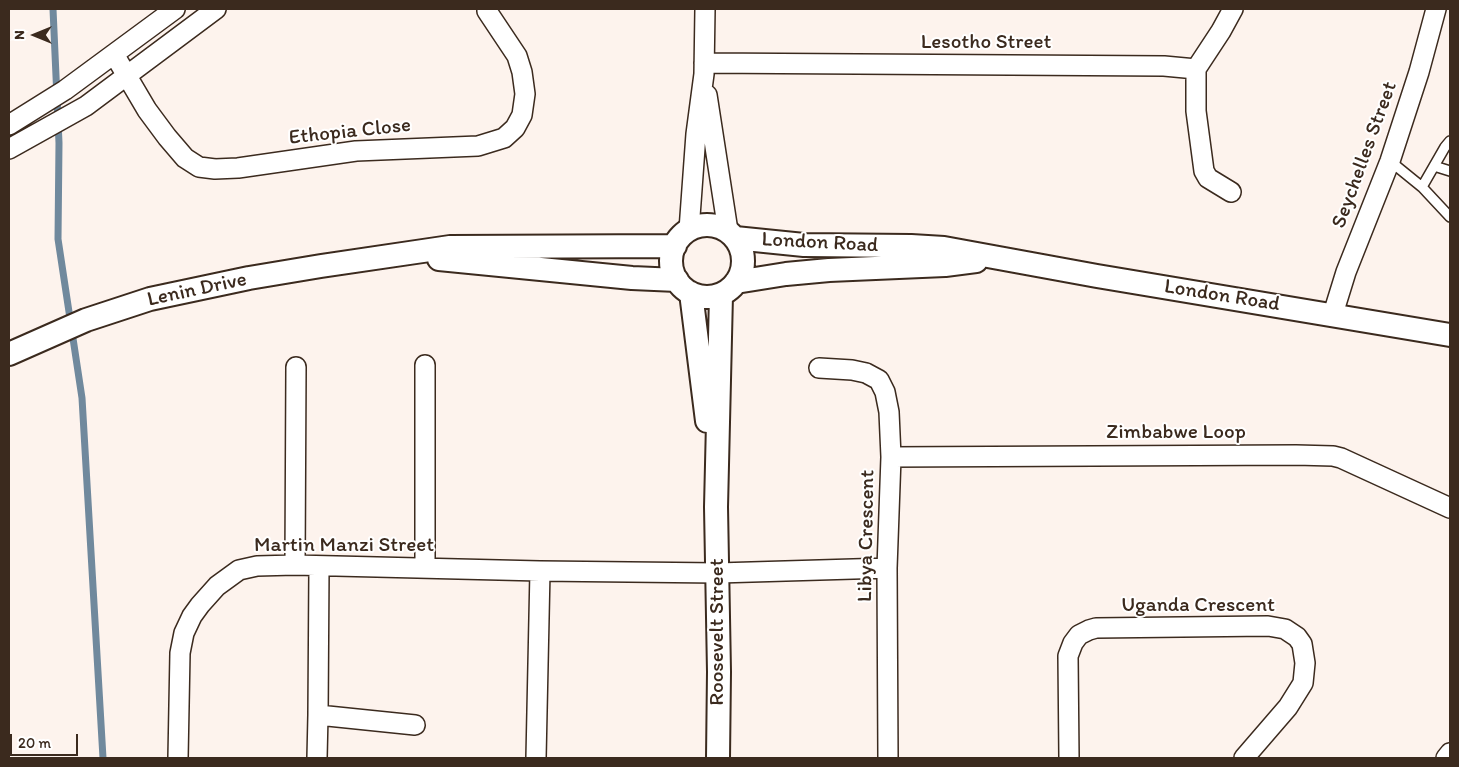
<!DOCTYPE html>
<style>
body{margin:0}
#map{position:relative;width:1459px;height:767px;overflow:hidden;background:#fdf3ed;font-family:Itim,sans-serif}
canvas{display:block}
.frame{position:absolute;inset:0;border:10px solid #3b2a1e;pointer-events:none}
.north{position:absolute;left:10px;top:10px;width:50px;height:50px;-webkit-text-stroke:4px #fff;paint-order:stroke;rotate:270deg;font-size:14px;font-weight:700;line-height:20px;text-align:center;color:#3b2a1e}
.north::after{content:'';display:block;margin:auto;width:18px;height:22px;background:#3b2a1e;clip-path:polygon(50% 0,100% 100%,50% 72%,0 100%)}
.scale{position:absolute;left:10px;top:734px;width:68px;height:22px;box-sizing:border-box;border:2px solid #3b2a1e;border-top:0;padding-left:6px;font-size:15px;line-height:18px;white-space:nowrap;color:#3b2a1e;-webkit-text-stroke:4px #fff;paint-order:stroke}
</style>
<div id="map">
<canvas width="1459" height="767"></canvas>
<div class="frame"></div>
<div class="north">N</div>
<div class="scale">20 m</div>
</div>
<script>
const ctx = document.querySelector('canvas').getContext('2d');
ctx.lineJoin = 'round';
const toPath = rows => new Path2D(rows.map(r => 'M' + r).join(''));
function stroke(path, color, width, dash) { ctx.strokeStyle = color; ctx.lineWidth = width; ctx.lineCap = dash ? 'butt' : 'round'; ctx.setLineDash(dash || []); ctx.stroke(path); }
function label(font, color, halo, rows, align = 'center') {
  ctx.font = font + ' Itim,sans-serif'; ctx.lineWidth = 4; ctx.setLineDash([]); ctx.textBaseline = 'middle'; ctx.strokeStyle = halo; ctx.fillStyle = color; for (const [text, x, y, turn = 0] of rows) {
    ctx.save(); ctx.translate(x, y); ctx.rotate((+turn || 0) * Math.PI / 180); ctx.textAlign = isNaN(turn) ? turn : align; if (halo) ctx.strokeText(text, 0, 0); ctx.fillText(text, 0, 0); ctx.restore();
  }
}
stroke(toPath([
 [53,9,59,143,58,239,82,398,103,758]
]), '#70899d', 7);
const service = toPath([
 [1390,161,1422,187,1450,217],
 [1434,166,1450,171],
 [1422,187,1445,147,1450,141]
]);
const minor = toPath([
 [114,54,147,110,167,137,185,158,199,167,215,169,238,168,356,151,478,146,504,138,515,128,522,115,525,94,522,72,517,56,487,11],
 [704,63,1164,66,1196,69],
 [1196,69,1196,111,1204,171,1208,178,1231,192],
 [1196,69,1221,31,1233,9],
 [707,95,728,231],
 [9,125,65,90,175,9],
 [9,149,86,106,216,9],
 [689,230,696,134,704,74,705,9],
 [1333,314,1346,272,1390,161,1419,72,1436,9],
 [425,365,425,567],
 [819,368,852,370,866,373,879,380,885,392,889,412,891,457,887,568,888,758],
 [891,457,1296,455,1333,456,1341,458,1450,508],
 [295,565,296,367],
 [318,715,415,725],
 [178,758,180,653,184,633,192,616,200,605,217,586,239,570,257,566,295,565,540,571,718,573,887,568],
 [317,758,318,715,319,567],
 [536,758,540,571],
 [1069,758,1068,656,1073,643,1079,635,1089,630,1096,628,1268,626,1285,629,1297,637,1302,644,1305,663,1303,683,1288,707,1244,758],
 [1446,758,1450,753]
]);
const tertiary = toPath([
 '671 261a36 36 0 1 1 72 0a36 36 0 1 1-72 0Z',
 [735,238,804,245,911,246,944,248,1097,276,1450,335],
 [439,259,632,278,677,280],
 [736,282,786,274,829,270,945,265,976,261],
 [691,293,707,421],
 [9,354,86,320,150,299,249,278,321,266,450,247,675,246],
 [718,758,719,672,716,507,721,295]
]);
stroke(service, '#3b2a1e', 12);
stroke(minor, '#3b2a1e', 22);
stroke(tertiary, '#3b2a1e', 26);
stroke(service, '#fff', 9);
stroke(minor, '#fff', 19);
stroke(tertiary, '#fff', 22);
label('21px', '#3b2a1e', '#fff', [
 ["Lesotho Street",986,43],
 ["Ethopia Close",350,132,-6],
 ["Seychelles Street",1365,155,-70],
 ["London Road",820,243,3],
 ["Lenin Drive",197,290,-12],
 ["London Road",1222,296,9],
 ["Zimbabwe Loop",1176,433],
 ["Libya Crescent",867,536,-89],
 ["Martin Manzi Street",344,546],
 ["Uganda Crescent",1198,606],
 ["Roosevelt Street",718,632,-90]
]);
</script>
